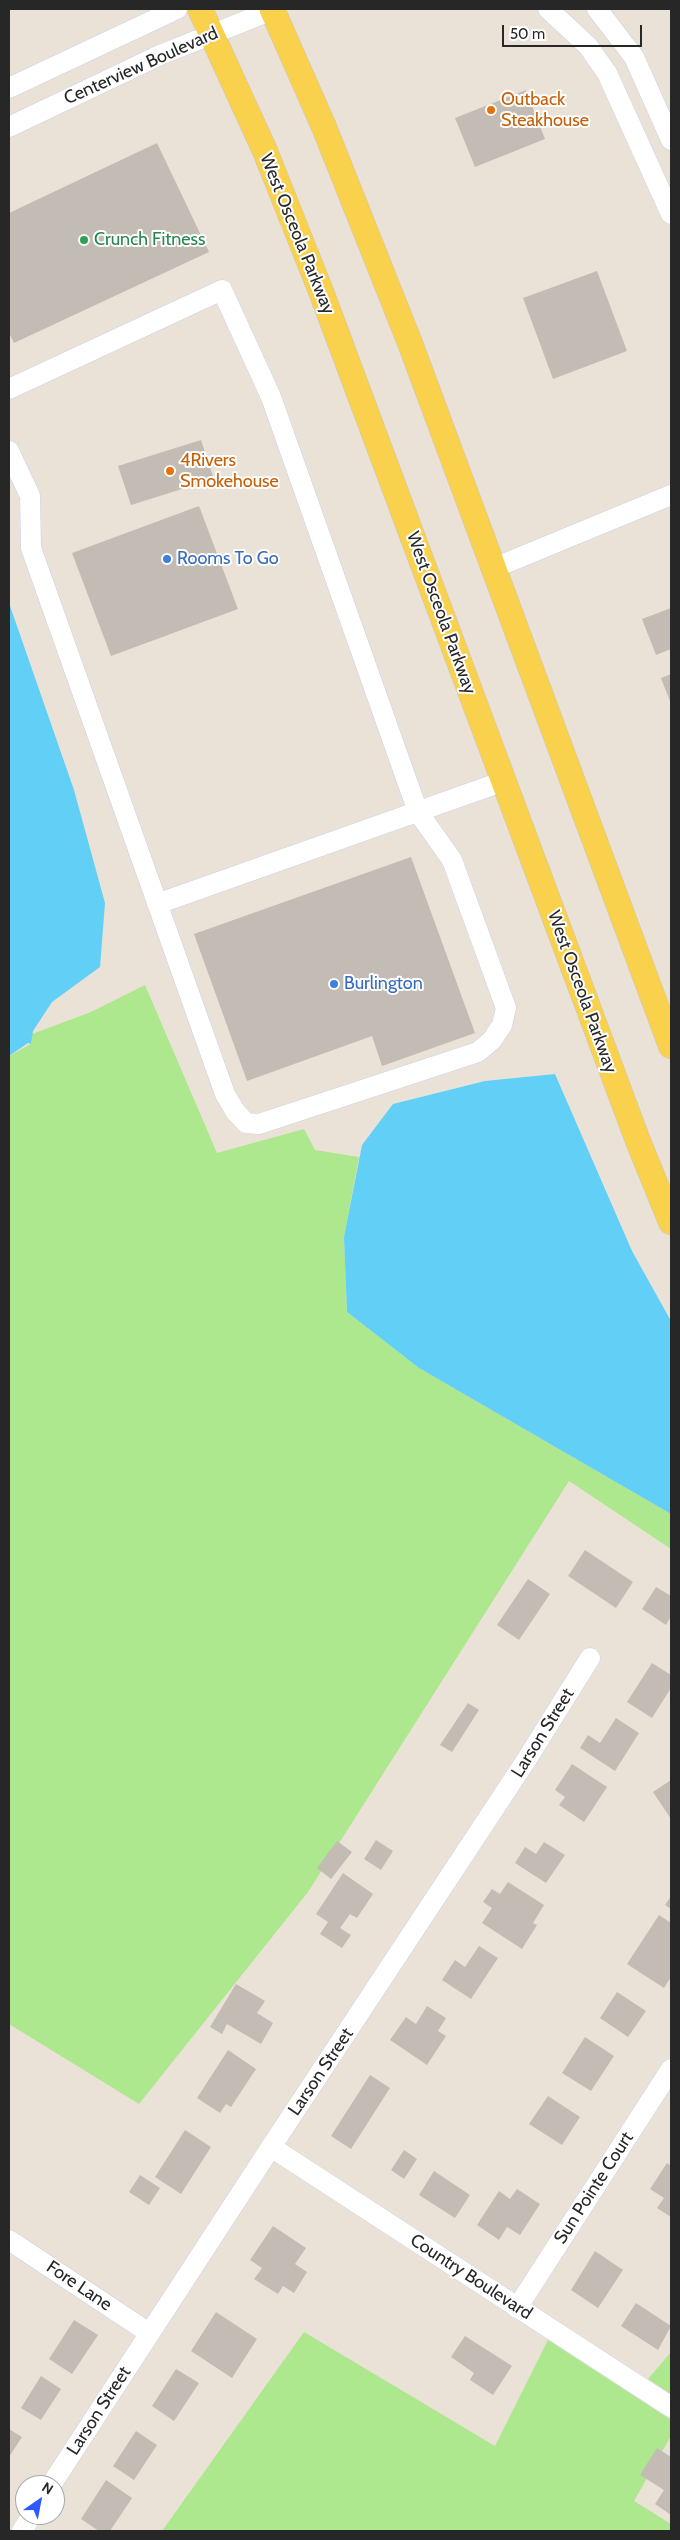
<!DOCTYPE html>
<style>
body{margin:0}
#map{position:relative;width:680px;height:2540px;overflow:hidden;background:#ebe2d7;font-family:Cabin,sans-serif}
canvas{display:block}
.frame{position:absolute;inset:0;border:10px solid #272727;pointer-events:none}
.north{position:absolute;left:15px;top:2475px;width:50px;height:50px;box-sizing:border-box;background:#fff;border:1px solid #a9a9a9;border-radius:50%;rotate:33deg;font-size:14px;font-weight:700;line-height:20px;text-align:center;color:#272727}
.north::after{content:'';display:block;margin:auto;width:18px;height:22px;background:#3058ff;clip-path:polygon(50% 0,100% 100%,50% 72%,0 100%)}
.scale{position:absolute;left:502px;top:25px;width:140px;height:22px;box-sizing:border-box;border:2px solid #272727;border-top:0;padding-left:6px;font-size:15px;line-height:18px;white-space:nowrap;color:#272727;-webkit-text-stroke:4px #fff;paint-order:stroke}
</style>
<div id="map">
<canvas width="680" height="2540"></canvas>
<div class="frame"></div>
<div class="north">N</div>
<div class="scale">50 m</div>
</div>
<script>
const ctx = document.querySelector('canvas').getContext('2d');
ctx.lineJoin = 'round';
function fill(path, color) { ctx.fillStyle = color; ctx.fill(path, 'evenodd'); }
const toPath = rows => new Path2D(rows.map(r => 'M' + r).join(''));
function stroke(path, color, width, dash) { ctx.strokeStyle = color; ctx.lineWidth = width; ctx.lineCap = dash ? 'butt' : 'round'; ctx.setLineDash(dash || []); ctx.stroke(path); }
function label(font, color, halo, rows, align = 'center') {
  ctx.font = font + ' Cabin,sans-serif'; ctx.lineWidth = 4; ctx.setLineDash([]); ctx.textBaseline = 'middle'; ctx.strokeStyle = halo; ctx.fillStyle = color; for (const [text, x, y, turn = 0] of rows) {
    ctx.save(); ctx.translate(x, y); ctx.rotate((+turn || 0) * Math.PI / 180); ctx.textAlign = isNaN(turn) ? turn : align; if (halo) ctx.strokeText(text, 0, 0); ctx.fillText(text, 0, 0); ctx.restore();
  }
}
fill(toPath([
 [145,985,217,1153,304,1129,315,1150,359,1157,344,1237,347,1312,419,1368,671,1514,671,1549,569,1481,308,1892,139,2104,9,2024,9,1056,31,1044,32,1034,91,1012],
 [304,2332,495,2446,548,2340,671,2420,671,2436,634,2501,671,2524,671,2531,162,2531],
 [671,2352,671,2394,648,2379]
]), '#ade78e');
fill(toPath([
 [9,603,74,790,105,903,100,967,52,1002,33,1031,31,1044,28,1043,9,1056],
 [555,1074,632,1251,671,1321,671,1514,419,1368,347,1312,344,1237,362,1145,393,1104,485,1081]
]), '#61cff6');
fill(toPath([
 [526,90,545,139,475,167,455,118],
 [157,143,209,252,14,343,9,333,9,213],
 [597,271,627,351,553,379,523,298],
 [201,440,214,479,131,505,118,466],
 [199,506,238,609,111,656,72,553],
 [671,608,671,649,656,655,642,619],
 [671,674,671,704,661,678],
 [411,857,475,1033,382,1066,372,1036,247,1081,194,934],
 [585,1550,633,1582,616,1608,568,1576],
 [528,1579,550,1594,519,1640,497,1625],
 [656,1587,671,1596,671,1616,666,1625,642,1609],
 [652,1663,671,1675,671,1688,652,1718,627,1702],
 [468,1703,479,1710,452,1752,440,1745],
 [616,1718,639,1733,615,1771,580,1748,588,1735,600,1743],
 [572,1764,607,1787,584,1822,559,1805,565,1797,555,1790],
 [671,1780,671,1819,653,1792],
 [376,1840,393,1851,381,1870,364,1859],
 [337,1841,352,1852,331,1879,317,1868],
 [544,1842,565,1855,546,1883,515,1863,525,1847,536,1854],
 [343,1873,373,1894,357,1918,350,1914,340,1928,351,1935,342,1948,320,1934,328,1922,316,1914],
 [508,1882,544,1905,533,1923,537,1925,522,1949,482,1923,492,1908,483,1902,492,1889,500,1894],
 [671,1896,671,1909,665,1905],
 [659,1915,671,1923,671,1977,664,1988,627,1964],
 [479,1946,498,1958,471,1999,442,1980,455,1960,465,1967],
 [236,1984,265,2001,257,2013,273,2023,261,2044,227,2024,222,2034,210,2027],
 [617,1992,646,2011,628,2037,600,2018],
 [427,2006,446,2018,438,2031,446,2036,427,2065,390,2040,406,2017,416,2024],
 [585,2037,614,2056,591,2091,562,2073],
 [228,2050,256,2069,231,2107,226,2104,220,2113,197,2098],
 [370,2075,390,2088,351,2149,331,2136],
 [548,2096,580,2117,562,2145,529,2124],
 [185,2130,211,2147,181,2194,155,2177],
 [404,2150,417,2159,404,2179,391,2170],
 [667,2163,671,2166,671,2217,657,2208,664,2198,650,2189],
 [434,2171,470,2195,455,2218,419,2195],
 [140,2175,160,2188,149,2205,129,2192],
 [517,2189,540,2204,520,2235,507,2227,499,2240,477,2225,499,2191,510,2199],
 [273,2226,306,2248,295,2264,307,2272,294,2293,283,2286,278,2294,254,2279,262,2268,250,2260],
 [595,2251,623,2270,598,2308,571,2290],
 [636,2303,671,2326,658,2350,621,2326],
 [216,2312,257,2339,232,2378,191,2351],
 [74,2320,98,2335,72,2374,49,2359],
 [465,2336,512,2366,493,2395,470,2380,474,2373,451,2357],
 [176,2369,199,2383,174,2421,152,2406],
 [41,2376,61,2389,41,2420,21,2408],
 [9,2429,22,2437,9,2457],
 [136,2431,157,2445,134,2480,113,2466],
 [657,2448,671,2457,671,2515,655,2504,664,2490,640,2475],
 [106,2480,132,2498,110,2531,99,2531,81,2519]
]), '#c2bcb4');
const minor = toPath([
 [548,9,588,46,607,73,671,214],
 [597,9,634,57,671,140],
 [9,88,177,9],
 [9,127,160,55,275,9],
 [9,389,222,290,271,397,418,812,452,860,506,1008,502,1025,492,1040,478,1052,259,1124,246,1123,235,1111,225,1094,31,548,30,496,9,451],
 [494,568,671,495],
 [157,904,504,781],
 [271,2147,671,2407],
 [9,2240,149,2333],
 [517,2308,671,2069],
 [51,2485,271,2147,527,1759,590,1658],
 [22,2531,32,2515]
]);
const major = toPath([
 [200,9,265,151,322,294,638,1141,671,1222],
 [272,9,324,127,410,343,671,1046]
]);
stroke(minor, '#ccd0e2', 21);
stroke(major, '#c7c7c7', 26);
stroke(minor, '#fff', 20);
stroke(major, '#fad14d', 25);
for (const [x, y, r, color] of [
 [491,110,5,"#e8710a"],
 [84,240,5,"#2e9e5b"],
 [170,471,5,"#e8710a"],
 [167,559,5,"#3f7fe0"],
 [334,984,5,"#3f7fe0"]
]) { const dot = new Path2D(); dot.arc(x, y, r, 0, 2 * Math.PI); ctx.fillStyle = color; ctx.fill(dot); stroke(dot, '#fff', 2); }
label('18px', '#272727', '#fff', [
 ["Centerview Boulevard",141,66,-24],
 ["West Osceola Parkway",297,234,68],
 ["West Osceola Parkway",441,613,70],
 ["West Osceola Parkway",582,992,70],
 ["Larson Street",543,1733,-58],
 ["Larson Street",321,2072,-56],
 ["Sun Pointe Court",594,2188,-57],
 ["Country Boulevard",471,2277,33],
 ["Fore Lane",79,2286,34],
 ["Larson Street",99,2411,-57]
]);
label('18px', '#c56008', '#fff', [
 ["Outback",501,100],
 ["Steakhouse",501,121],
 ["4Rivers",180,461],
 ["Smokehouse",180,482]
], 'left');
label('18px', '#27864d', '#fff', [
 ["Crunch Fitness",94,240]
], 'left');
label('18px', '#366cbe', '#fff', [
 ["Rooms To Go",177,559],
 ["Burlington",344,984]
], 'left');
</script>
